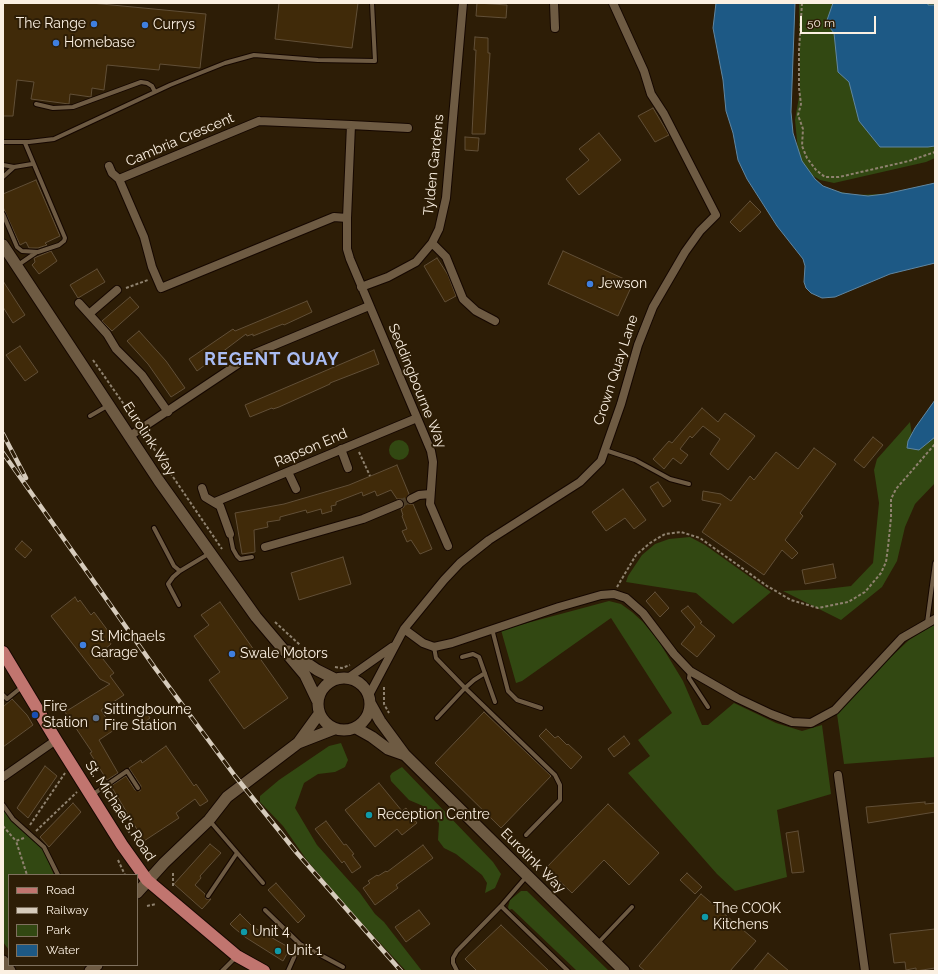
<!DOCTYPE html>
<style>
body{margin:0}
#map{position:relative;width:938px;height:974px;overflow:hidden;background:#2d1d06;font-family:Raleway,sans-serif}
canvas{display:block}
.frame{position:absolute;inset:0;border:4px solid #fbf0e2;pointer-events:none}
.legend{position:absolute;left:8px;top:874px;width:130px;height:92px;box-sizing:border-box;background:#2d1d06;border:1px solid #7f715e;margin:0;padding:5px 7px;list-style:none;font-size:12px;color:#fbf0e2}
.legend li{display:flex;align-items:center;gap:8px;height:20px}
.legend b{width:20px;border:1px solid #7f715e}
.scale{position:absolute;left:800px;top:16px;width:76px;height:18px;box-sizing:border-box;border:2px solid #fbf0e2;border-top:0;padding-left:5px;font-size:12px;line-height:14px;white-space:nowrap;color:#fbf0e2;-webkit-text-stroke:3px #2d1d06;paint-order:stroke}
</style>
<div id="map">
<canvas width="938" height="974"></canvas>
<div class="frame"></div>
<ul class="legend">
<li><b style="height:5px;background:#c1756f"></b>Road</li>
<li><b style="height:5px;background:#d6cbbb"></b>Railway</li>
<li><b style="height:11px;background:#324812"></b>Park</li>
<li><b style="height:11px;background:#1d5985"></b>Water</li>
</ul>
<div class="scale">50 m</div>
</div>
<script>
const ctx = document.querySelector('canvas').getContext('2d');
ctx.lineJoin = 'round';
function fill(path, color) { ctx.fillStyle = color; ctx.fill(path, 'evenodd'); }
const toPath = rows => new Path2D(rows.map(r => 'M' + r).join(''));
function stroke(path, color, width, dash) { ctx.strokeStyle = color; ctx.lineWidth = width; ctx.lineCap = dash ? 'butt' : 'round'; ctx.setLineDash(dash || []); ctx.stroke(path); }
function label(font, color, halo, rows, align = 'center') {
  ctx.font = font + ' Raleway,sans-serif'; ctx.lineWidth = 4; ctx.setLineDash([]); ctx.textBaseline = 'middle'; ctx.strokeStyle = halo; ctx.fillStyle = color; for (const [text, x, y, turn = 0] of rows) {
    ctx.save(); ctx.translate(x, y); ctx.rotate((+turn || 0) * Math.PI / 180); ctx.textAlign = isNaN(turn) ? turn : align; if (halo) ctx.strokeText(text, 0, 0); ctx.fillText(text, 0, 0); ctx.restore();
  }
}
fill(toPath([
 [795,3,791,112,793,133,798,151,795,120,800,91,799,3,935,3,935,158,926,162,834,183,820,180,810,174,823,186,832,190,855,195,885,194,935,183,935,228,780,191],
 [935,400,935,483,915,504,905,527,897,561,882,587,841,620,783,591,826,589,851,586,873,563,879,503,874,470,877,459,910,422,912,435,915,428],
 '389 450a10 10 0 1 1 20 0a10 10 0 1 1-20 0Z',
 [690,537,705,545,771,592,733,624,696,593,626,582,628,576,642,555,655,544,669,539],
 [609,601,621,604,632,612,643,622,658,640,683,681,702,725,708,725,734,703,776,723,802,731,822,725,831,794,777,810,787,877,735,891,717,874,628,773,650,756,638,740,672,713,611,618,522,681,516,683,501,630],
 [935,624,935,757,844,764,837,714,859,687,879,668,909,640],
 [341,743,348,760,345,767,335,772,318,774,304,783,295,808,317,845,360,893,375,914,384,922,422,971,406,971,347,907,306,859,283,826,260,802,260,796,279,780,329,746],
 [402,767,493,862,501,874,495,888,485,893,487,883,482,875,456,854,444,848,438,840,439,823,423,806,409,800,391,781,390,776,392,773],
 [3,807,41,844,54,875,9,875,9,950,3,942],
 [521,891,527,891,609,971,577,971,512,909,509,910,508,907,510,900]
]), '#324812');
const water = toPath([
 [716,3,795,3,791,112,793,133,802,161,815,179,823,186,842,193,868,196,885,194,935,183,935,263,890,274,835,297,822,298,811,293,806,288,804,282,805,266,803,259,777,226,747,179,738,160,733,133,726,111,723,80,713,28,716,3],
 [833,3,928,3,928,5,935,5,935,146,928,147,880,147,859,121,849,82,838,72,834,33,826,23,833,3],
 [935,400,935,437,919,450,907,448,908,441,915,428,935,400]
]);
fill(water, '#1d5985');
stroke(water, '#6086a1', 1);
const building = toPath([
 [3,3,91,3,206,14,200,68,160,64,159,70,107,65,104,90,92,88,91,97,70,94,69,104,31,99,34,82,17,80,13,116,3,116,3,3],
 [279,3,358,3,352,48,275,39,279,3],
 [477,3,507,5,506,18,476,16,477,3],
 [475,37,488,38,488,53,490,53,485,134,472,134,476,50,474,50,475,37],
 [653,108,669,135,655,142,638,116,653,108],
 [599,133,621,160,579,195,566,179,589,160,579,149,599,133],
 [465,137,479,138,478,151,465,150,465,137],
 [36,180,60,236,45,243,47,245,38,248,29,248,26,242,20,245,3,207,3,194,36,180],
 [750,201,761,212,740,232,730,222,750,201],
 [51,251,57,261,39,274,32,265,35,262,34,258,51,251],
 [563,251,633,283,618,316,548,284,563,251],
 [437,258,448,275,456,296,445,302,424,266,437,258],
 [97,269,105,282,78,298,70,285,97,269],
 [3,281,25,315,13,323,3,307,3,281],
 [130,297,139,307,112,331,102,321,130,297],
 [307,301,312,312,284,325,283,324,253,336,253,334,247,336,246,334,197,371,189,359,233,329,235,331,307,301],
 [139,331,166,361,185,388,171,397,148,364,127,341,139,331],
 [20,346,38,372,25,381,6,355,20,346],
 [374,350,379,364,330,383,330,384,279,407,273,409,272,408,250,417,245,405,374,350],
 [702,408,718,422,725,413,755,436,728,470,710,454,720,439,703,426,692,438,690,436,680,449,688,455,681,464,673,458,664,469,653,459,669,441,672,443,702,408],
 [873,437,883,445,864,468,854,460,873,437],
 [814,448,836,464,800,513,803,516,785,540,798,553,792,559,782,550,764,575,702,532,721,504,702,500,703,491,721,494,731,501,750,476,754,480,776,452,798,469,814,448],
 [397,465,409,494,406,501,408,504,413,504,432,549,420,554,411,540,407,542,402,531,407,529,402,516,403,515,401,509,404,507,404,502,402,499,397,499,391,490,377,496,375,491,363,496,362,492,336,502,336,505,331,506,332,511,322,514,321,509,307,513,306,510,280,517,280,520,267,522,268,527,254,530,255,552,242,554,235,513,284,504,349,485,397,465],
 [658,482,671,501,663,507,650,487,658,482],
 [623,489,646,520,634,529,625,518,606,531,592,512,623,489],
 [22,541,32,550,25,558,15,549,22,541],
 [343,557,351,584,299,600,291,573,343,557],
 [833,564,836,578,805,584,802,570,833,564],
 [655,592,669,608,660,617,646,601,655,592],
 [75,597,78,602,80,600,91,615,94,612,114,639,110,642,111,644,99,654,114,673,110,676,124,695,101,710,114,730,99,740,118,773,107,780,90,753,92,752,65,712,110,684,100,679,51,616,75,597],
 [220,602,288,698,244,729,209,680,220,672,194,636,209,625,201,615,220,602],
 [688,606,702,622,700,623,715,636,697,657,681,644,695,627,681,611,688,606],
 [12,699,27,715,33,725,3,747,3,707,12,699],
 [146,712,150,718,138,727,133,721,146,712],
 [484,712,551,776,501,828,435,763,484,712],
 [546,729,555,738,558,736,567,745,568,744,582,757,571,769,539,736,546,729],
 [624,736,630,744,614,757,608,749,624,736],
 [166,746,194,786,196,784,208,801,200,806,195,799,176,813,179,818,144,841,111,786,126,776,135,790,140,791,141,786,129,768,141,760,142,763,166,746],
 [45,766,57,776,28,818,17,808,45,766],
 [379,783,402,811,406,808,417,823,402,835,397,829,375,847,345,810,379,783],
 [925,802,925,804,935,803,935,812,868,823,866,807,925,802],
 [73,803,81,812,49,847,40,837,73,803],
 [608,804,659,853,629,885,604,860,572,893,546,868,608,804],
 [326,821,344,845,346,844,354,854,352,855,361,867,352,873,344,861,342,863,315,829,326,821],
 [798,831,804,872,792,873,786,833,798,831],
 [210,844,221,853,200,876,201,878,195,885,205,894,206,899,211,899,202,909,174,884,210,844],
 [423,845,433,858,396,885,398,888,375,905,363,888,370,883,368,881,377,875,378,876,386,871,387,872,423,845],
 [687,873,702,887,695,894,680,880,687,873],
 [276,883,305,916,298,923,268,890,276,883],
 [701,894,756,941,730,971,645,971,639,966,701,894],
 [419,910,430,924,406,942,395,927,419,910],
 [240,914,253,927,290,948,283,961,245,937,233,927,230,924,240,914],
 [501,925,549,971,477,971,465,959,501,925],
 [935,929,935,968,916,971,916,968,906,970,905,962,894,963,890,934,935,929],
 [768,953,789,971,753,971,768,953]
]);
fill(building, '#402a09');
stroke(building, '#614f37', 1);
stroke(toPath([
 [399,504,411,499]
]), '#4c3d27', 8, [8, 4]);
const lane = toPath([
 [36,104,53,108,73,107,141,82,147,83,152,86,155,92],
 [3,142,29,142,54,139,170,85,225,63,254,55,318,60,375,61,372,3],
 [3,165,14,167,32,164],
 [3,177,14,167],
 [3,214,17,247,22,251,38,252,59,245,64,241,65,238,25,143],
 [18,265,37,252],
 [90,416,109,405],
 [605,450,635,460,670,479,689,484],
 [154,528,174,566,180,571,210,553],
 [230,534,233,549,237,556,240,559,252,557],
 [179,605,168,584,173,577,180,571],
 [927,623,935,563],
 [492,629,508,691,517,700,541,708],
 [434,647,436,658,465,688,437,718],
 [462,657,473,654,479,657,495,702],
 [690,672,689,678,708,707],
 [485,673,474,680,465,688,555,775,560,785,560,800,526,835],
 [3,695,7,699,23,686],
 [92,795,127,771,138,788],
 [3,805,13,819,44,847,58,875],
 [209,820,263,883],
 [208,896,237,853],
 [501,906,568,971],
 [265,910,300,944,288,971],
 [598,943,632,907],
 [300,944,343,967],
 [222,971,235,958],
 [457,971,453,963,453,958,457,951,501,906,526,877]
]);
const street = toPath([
 [554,3,555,28],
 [259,121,351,125,347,218,334,217,161,288,152,267,144,237,119,179,259,121],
 [351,125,408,128],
 [109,166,112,173,119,179],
 [347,218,347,249,350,259,431,451,433,462,430,504,448,546],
 [432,243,446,257,463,299,476,311,495,321],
 [361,287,388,277,416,262,432,243,439,229,446,198,463,3],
 [117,290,89,314,107,334,116,349,142,375,168,412],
 [79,303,89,314],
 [130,436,253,354,369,306],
 [341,449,348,468],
 [288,472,296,489],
 [202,488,205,497,220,506,230,534],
 [411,499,419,495,430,494],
 [215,502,417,418],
 [265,547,363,519,399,504],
 [404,629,423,643,434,647,452,643,559,607,601,595,614,594,626,598,643,613,674,654,690,671,737,698,771,714,792,722,811,723,835,710,902,638,935,619],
 [348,678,392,647],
 [369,695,404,629,444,580,460,563,489,540,580,482,601,461,621,404,638,345,653,307,685,252,700,231,716,215,664,114,651,94,644,71,613,3],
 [838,775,865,971],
 [3,777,56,740]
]);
const secondary = toPath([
 [3,245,159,481,256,617,305,675,317,700],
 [289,651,317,670,335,679],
 '318 704a26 26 0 1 1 52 0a26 26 0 1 1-52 0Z',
 [370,703,380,721,405,755,624,971],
 [356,728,372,737,388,749,405,755],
 [298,743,334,729],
 [137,893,164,863,209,820,227,797,298,743,319,714],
 [3,961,10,971],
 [90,971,97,965]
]);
const primary = toPath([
 [3,652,56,740,122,845,147,880,237,956,264,971]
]);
stroke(lane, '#150700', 6);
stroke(street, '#150700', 10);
stroke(secondary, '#150700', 13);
stroke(primary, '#150700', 14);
stroke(toPath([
 [802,3,799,50,799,88,801,104,798,115,803,129,802,146,807,158,816,170,825,177,839,177,909,161,935,152],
 [126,288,148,280],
 [93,360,132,416,139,419],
 [150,434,152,438,152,446,222,549],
 [359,452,370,476],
 [617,587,636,555,650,543,665,534,681,532,700,538,767,586,791,600,818,608,848,602,865,592,881,573,886,562,888,547,891,518,891,499,896,489,935,444],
 [275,622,300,645],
 [335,667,342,668,350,665],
 [384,687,384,704,389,713],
 [122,822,142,850,151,852],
 [30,825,65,773],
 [3,826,16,841],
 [36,831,77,792],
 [24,838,16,841,27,875],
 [118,860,125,875],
 [173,886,173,872],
 [147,906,156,904]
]), '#8f826f', 2, [3, 2]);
stroke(lane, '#6e5b43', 4);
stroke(street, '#6e5b43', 8);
stroke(secondary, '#6e5b43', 11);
stroke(primary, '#c1756f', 12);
const rail = toPath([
 [3,434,26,478],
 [3,453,155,668,235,776,297,853,401,971]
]);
stroke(rail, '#d6cbbb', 4.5);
stroke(rail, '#2d1d06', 3, [9]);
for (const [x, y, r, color] of [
 [94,24,4,"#3f7fe0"],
 [145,25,4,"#3f7fe0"],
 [56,43,4,"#3f7fe0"],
 [590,284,4,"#3f7fe0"],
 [83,645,4,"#3f7fe0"],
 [232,654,4,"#3f7fe0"],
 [35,715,4,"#1a4fb4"],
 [96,718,4,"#5c6f8a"],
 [369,815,4,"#0f9aa8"],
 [705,917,4,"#0f9aa8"],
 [244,932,4,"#0f9aa8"],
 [278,951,4,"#0f9aa8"]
]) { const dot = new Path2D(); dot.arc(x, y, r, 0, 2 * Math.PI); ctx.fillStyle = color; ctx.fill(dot); stroke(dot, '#2d1d06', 1.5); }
label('14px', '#fbf0e2', '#2d1d06', [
 ["The Range",86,24,"right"],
 ["Currys",153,25],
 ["Homebase",64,43],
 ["Jewson",598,284],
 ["St Michaels",91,637],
 ["Garage",91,653],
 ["Swale Motors",240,654],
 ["Fire",43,707],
 ["Station",43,723],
 ["Sittingbourne",104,710],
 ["Fire Station",104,726],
 ["Reception Centre",377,815],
 ["The COOK",713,909],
 ["Kitchens",713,925],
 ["Unit 4",252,932],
 ["Unit 1",286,951]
], 'left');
label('14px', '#fbf0e2', '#2d1d06', [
 ["Cambria Crescent",180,140,-23],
 ["Tylden Gardens",434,165,-84],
 ["Crown Quay Lane",616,370,-72],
 ["Seddingbourne Way",417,386,68],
 ["Eurolink Way",149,439,57],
 ["Rapson End",311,448,-23],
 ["St. Michael's Road",120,811,57],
 ["Eurolink Way",533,861,45]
]);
ctx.letterSpacing = '1px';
label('bold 18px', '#a9bcf3', '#2d1d06', [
 ["REGENT QUAY",272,360]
]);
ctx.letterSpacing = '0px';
</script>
